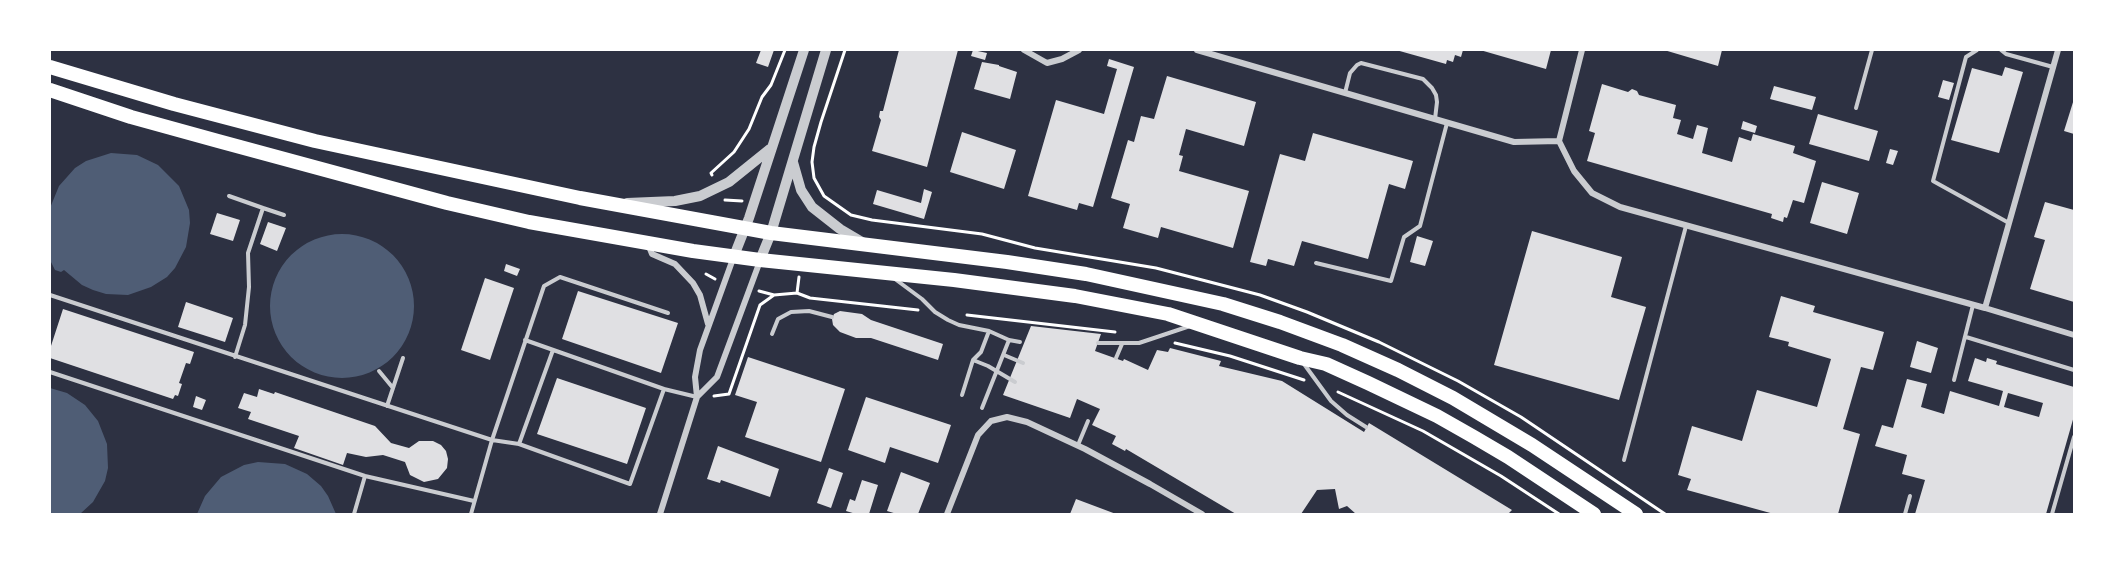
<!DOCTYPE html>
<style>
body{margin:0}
#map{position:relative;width:2124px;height:564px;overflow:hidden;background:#2d3142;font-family:"Titillium Web",sans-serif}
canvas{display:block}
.frame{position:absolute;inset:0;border:51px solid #fff;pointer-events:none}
</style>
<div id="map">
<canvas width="2124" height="564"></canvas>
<div class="frame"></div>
</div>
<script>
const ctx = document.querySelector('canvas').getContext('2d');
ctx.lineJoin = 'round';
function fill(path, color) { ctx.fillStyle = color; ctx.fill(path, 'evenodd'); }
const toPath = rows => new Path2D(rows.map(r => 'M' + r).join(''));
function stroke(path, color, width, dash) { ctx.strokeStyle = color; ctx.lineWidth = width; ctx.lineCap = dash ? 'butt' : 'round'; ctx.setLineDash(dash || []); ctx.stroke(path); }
fill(toPath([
 [111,153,137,155,158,165,179,186,189,210,190,223,186,247,175,268,167,277,151,287,128,295,106,294,93,290,82,285,64,270,61,272,55,270,50,260,50,208,59,186,75,168,86,161],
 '270 306a72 72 0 1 1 144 0a72 72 0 1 1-144 0Z',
 [50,388,67,393,85,405,98,421,107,444,108,468,105,481,93,502,80,514,50,514],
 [258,462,285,464,307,474,321,486,328,496,336,514,197,514,205,496,221,477,244,465]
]), '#4f5d75');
fill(toPath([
 [761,50,774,50,768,67,756,63],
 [899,50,958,50,927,167,872,151,881,120,879,117,880,111,883,111],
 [973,50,987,53,985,60,971,56],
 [1396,50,1463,50,1461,57,1455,55,1453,62,1447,60,1446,64],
 [1480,50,1551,50,1546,69],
 [1664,50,1722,50,1718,66],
 [1109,59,1134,67,1093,207,1079,203,1077,210,1028,196,1056,100,1104,114,1117,69,1107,66],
 [982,62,999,65,999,66,1017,72,1010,99,974,89],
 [2005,67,2023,72,1999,153,1951,140,1972,68,2002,76],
 [1167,76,1256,102,1244,146,1186,129,1179,155,1183,156,1179,171,1249,191,1233,248,1161,227,1158,238,1123,228,1130,204,1111,198,1128,140,1134,142,1141,116,1154,119],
 [1943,80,1954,83,1949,100,1938,97],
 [1602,84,1628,92,1632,89,1637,91,1639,95,1676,105,1673,118,1681,120,1677,134,1693,139,1697,125,1708,128,1702,153,1732,162,1739,137,1751,141,1753,134,1795,146,1793,153,1816,161,1804,203,1793,200,1787,218,1784,217,1783,222,1771,218,1772,214,1587,161,1595,133,1589,131],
 [1774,86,1816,97,1812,110,1770,99],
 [2074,99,2074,134,2064,131],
 [1818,114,1878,131,1869,161,1809,144],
 [1743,121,1757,126,1755,133,1741,129],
 [962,132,1016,150,1004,189,950,172],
 [1313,133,1413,161,1405,189,1389,184,1368,259,1302,241,1294,266,1268,259,1266,266,1250,262,1280,154,1305,161],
 [1890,149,1898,151,1893,165,1886,163],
 [1822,182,1859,193,1847,234,1810,223],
 [924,189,932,192,924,219,873,204,877,190,921,203],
 [2045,202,2074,210,2074,302,2030,289,2045,240,2034,237],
 [217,213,240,220,233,241,210,234],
 [268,222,286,228,277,251,260,244],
 [1532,231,1622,257,1611,297,1646,307,1619,400,1494,365],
 [1417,236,1433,241,1425,266,1410,262],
 [506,264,520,269,517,276,504,271],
 [485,278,514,288,490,360,461,350],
 [578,291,678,323,661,373,562,339],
 [1781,296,1815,306,1813,312,1884,332,1873,370,1861,367,1843,429,1860,434,1838,514,1774,514,1687,490,1691,479,1678,475,1692,426,1742,441,1757,390,1817,407,1831,359,1788,346,1789,342,1769,337],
 [186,302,233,318,225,342,178,327],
 [63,309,194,352,190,364,186,363,179,383,182,384,178,396,175,395,173,399,50,358,50,349],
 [840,311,862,314,871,320,943,344,938,360,871,338,856,338,840,332,833,325,832,319,834,314],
 [1031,326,1101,334,1095,351,1123,361,1124,359,1148,370,1157,350,1168,352,1170,348,1221,361,1219,366,1282,381,1364,432,1369,423,1512,510,1508,514,1356,514,1347,506,1339,509,1335,489,1317,490,1301,514,1236,514,1126,449,1125,451,1112,444,1116,436,1092,425,1100,409,1077,399,1070,418,1003,395],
 [1917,341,1938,348,1931,373,1910,367],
 [748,357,845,389,821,462,745,437,757,402,735,395],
 [1975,358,1986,362,1987,358,1997,361,1996,364,2074,387,2074,416,2046,514,1915,514,1925,480,1902,474,1907,455,1875,446,1882,425,1893,428,1907,379,1927,384,1921,407,1944,414,1950,391,1999,406,2003,391,1968,381],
 [2008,393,2043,403,2039,417,2004,407],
 [557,378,646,408,627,464,537,434],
 [259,389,274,394,275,392,375,426,391,443,409,448,419,441,433,441,441,445,446,451,448,459,447,468,438,479,424,482,410,475,405,462,383,455,366,457,347,453,343,465,294,448,299,436,248,419,251,412,238,408,244,393,257,397],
 [196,396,206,400,202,410,193,407],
 [866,397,951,425,938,463,890,447,885,463,848,450],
 [718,446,779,469,770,497,721,480,720,483,707,479],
 [829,468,843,473,831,508,817,503],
 [901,472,930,483,918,514,897,514,887,511],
 [862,480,878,485,869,514,856,514,846,511,850,499,855,501],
 [1076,499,1116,514,1070,514]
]), '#e0e0e3');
stroke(toPath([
 [845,50,821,122,814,147,812,162,814,178,824,196,851,215,872,220,982,234,1035,248,1156,268,1260,295,1307,312,1379,342,1458,381,1521,417,1665,514],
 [712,175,711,173,734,152,749,129,762,97,771,85,785,50],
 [725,200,742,201],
 [706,274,715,279],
 [759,291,774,295],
 [797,293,799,277],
 [967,315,1115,332],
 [1175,343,1230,356,1304,380],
 [1338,392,1423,431,1501,476,1559,514],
 [714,396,729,394,760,305,774,295,797,293,810,298,918,310]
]), '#fff', 3);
stroke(toPath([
 [1977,50,1966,57,1933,181,2009,223],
 [2001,50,2006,54,2053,67],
 [1345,93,1350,73,1357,65,1361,63,1423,79,1432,88,1436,95,1437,102,1435,119],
 [1856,108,1872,50],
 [229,196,263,208],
 [1316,263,1391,281,1404,237,1420,226,1447,123],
 [895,279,922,299,935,312,948,320,959,325,989,331,1009,340,1020,342],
 [50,295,492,440,519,444,630,484,664,389,525,340],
 [772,334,778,319,791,312,809,311,832,317],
 [1966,337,2074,370],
 [1098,343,1139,343,1190,326],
 [1004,355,1023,363],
 [235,357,245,325,249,287,248,253,263,208,284,215],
 [1116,358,1122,344],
 [973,360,988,366,1015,382],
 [1304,364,1331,401,1347,415,1366,427],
 [379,371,393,388],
 [50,372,365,476,474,501],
 [1954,380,1973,305],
 [664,389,697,397],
 [962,395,973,360,981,352,989,331],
 [387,406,403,358],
 [982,408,1009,340],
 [519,444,553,350],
 [1078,445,1088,421],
 [1624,460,1686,226],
 [354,514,365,476],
 [471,514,492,440,544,286,560,277,668,313],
 [1905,514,1910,496],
 [2052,514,2074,437]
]), '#caccd0', 4);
stroke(toPath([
 [1024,50,1047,63,1062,59,1079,50],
 [1197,50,1514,142,1559,141],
 [1582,50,1559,141,1574,171,1592,193,1620,207,1985,308,2074,335],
 [648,244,652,254,675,264,693,283,700,295,708,324],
 [1985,308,2058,50],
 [697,397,717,377,760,261],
 [660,514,697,397,695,377,700,350,734,256],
 [947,514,978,435,991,421,1007,417,1027,422,1085,449,1150,484,1202,514]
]), '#caccd0', 6);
stroke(toPath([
 [793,162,801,190,812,207,840,229,862,242],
 [627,203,675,201,700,196,729,182,770,149],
 [734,256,749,218,804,50],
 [760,260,771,233,826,50]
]), '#caccd0', 10);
stroke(toPath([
 [50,67,174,104,315,141,580,198,771,233,1007,262,1086,274,1223,304,1280,322,1342,345,1398,370,1453,398,1532,445,1636,514],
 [50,90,131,117,218,141,447,203,529,222,693,251,760,260,954,280,1075,296,1168,314,1300,358,1326,364,1368,383,1437,416,1474,437,1508,457,1594,514]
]), '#fff', 14);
</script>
